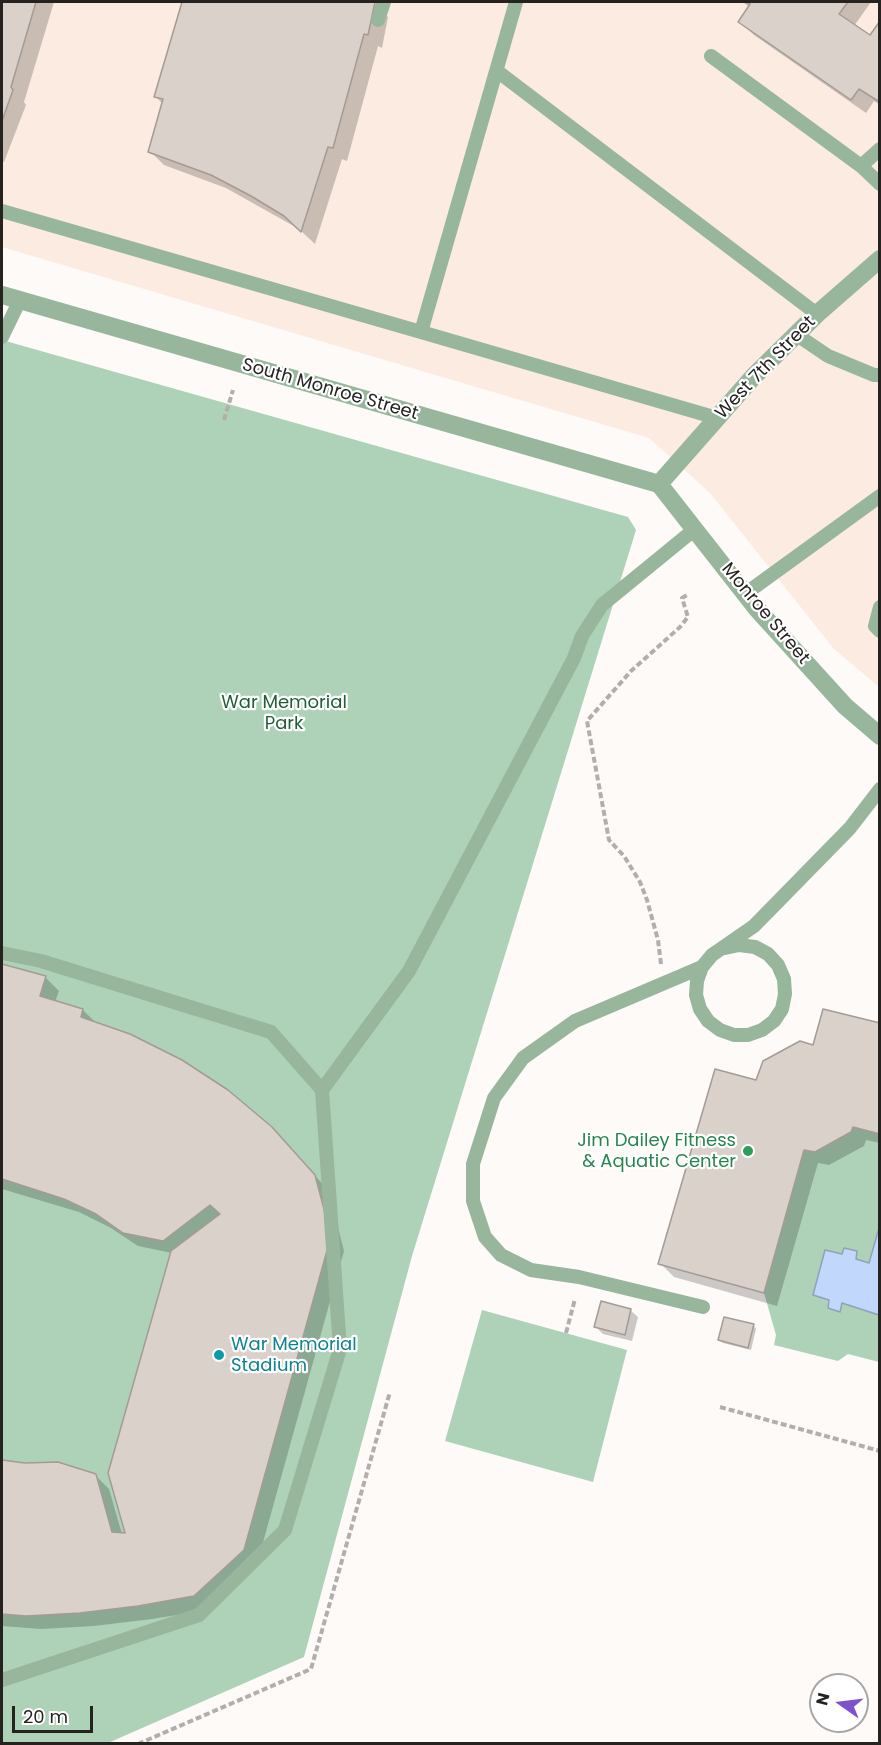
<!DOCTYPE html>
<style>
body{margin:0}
#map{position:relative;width:881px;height:1745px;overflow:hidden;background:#fefaf8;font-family:Poppins,sans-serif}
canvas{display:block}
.frame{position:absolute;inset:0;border:3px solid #252220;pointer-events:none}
.north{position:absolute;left:809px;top:1673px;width:60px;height:60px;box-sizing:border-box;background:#fff;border:2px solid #a8a7a6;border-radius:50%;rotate:284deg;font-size:16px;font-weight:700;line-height:24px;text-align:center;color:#252220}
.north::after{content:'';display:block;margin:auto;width:21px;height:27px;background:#7c53cc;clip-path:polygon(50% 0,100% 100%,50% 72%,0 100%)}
.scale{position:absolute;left:12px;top:1706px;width:81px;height:27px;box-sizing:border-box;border:3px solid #252220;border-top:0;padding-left:8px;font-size:18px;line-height:21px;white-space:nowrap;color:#252220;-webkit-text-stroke:4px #fff;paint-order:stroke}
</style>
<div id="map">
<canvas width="881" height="1745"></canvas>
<div class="frame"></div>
<div class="north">N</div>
<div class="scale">20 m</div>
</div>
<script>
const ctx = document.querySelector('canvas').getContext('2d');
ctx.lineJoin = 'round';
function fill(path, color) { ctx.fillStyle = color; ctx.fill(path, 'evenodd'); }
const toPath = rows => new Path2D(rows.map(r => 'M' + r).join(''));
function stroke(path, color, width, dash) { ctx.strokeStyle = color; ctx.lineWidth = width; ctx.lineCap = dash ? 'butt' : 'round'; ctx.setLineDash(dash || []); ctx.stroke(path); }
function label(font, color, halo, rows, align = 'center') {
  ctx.font = font + ' Poppins,sans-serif'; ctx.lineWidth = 4.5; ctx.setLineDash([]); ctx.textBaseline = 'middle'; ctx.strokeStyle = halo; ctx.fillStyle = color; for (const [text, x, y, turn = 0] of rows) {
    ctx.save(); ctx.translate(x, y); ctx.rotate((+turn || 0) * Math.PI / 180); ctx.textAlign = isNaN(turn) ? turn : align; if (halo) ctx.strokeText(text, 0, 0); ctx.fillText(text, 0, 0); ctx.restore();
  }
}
fill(toPath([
 [2,2,879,2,879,687,834,649,710,493,649,438,2,247]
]), '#fcebe0');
fill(toPath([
 [2,340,628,517,636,530,412,1256,304,1657,108,1743,2,1743],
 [853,1127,879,1134,879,1362,848,1354,838,1361,774,1345,776,1335,764,1293,804,1150],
 [482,1310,627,1350,593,1482,445,1441]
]), '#aed2b8');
const water = toPath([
 [879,1228,879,1315,842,1303,840,1312,828,1308,829,1300,813,1295,825,1250,842,1254,844,1248,857,1251,856,1259,869,1263,879,1228]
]);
fill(water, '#c1d7fb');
stroke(water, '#92a1b9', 1.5);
fill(toPath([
 [2,2,54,2,24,102,26,105,4,162,2,161],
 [183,2,378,2,376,5,388,17,382,48,378,46,347,161,342,159,315,244,299,229,226,188,164,165,150,151,163,104,155,96],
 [742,2,871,2,854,26,870,37,880,23,880,105,874,101,866,113,754,35,740,22,750,7],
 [2,966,45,977,59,991,55,1002,83,1010,97,1024,285,1143,329,1191,344,1251,257,1564,208,1610,152,1619,94,1626,41,1629,2,1626,2,1462,95,1475,109,1489,122,1534,127,1534,172,1253,138,1246,111,1228,79,1212,2,1189],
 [880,1025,880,1143,866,1140,864,1146,829,1165,818,1163,777,1306,674,1277,660,1263,757,1082,814,1046],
 [630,1310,638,1317,632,1341,603,1334,596,1327],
 [753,1325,756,1329,751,1350,723,1343,719,1340]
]), '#0003');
const building = toPath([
 [2,2,36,2,11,87,13,90,2,121,2,2],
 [182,2,375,2,368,35,364,34,333,148,328,147,301,232,284,216,251,196,211,175,148,152,163,99,154,97,182,2],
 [746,2,848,2,839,14,870,35,880,21,880,98,878,101,859,89,851,100,738,22,750,4,746,2],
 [2,964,46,976,40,996,83,1009,81,1017,130,1034,182,1060,228,1090,272,1127,315,1175,331,1236,244,1550,194,1596,138,1606,80,1613,26,1616,2,1614,2,1460,25,1463,58,1462,96,1474,112,1532,125,1533,108,1473,171,1251,220,1214,210,1205,163,1241,123,1233,96,1214,64,1199,2,1179,2,964],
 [823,1009,880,1023,880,1134,853,1127,851,1132,815,1152,804,1150,764,1293,658,1264,715,1069,756,1080,763,1061,800,1041,813,1045,823,1009],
 [601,1301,631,1309,625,1335,594,1327,601,1301],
 [724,1317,754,1324,748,1348,718,1340,724,1317]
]);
fill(building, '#dbd1cb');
stroke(building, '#a49b96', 1.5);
stroke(toPath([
 [224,420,233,390],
 [661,964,658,940,647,900,640,882,624,856,609,840,587,721,631,671,680,627,688,617,682,598,689,594],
 [566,1333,575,1299],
 [720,1407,880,1451],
 [138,1744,311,1669,390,1392]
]), '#b1aeac', 4, [6, 3]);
stroke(toPath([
 [516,2,421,332,717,418],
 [378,20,384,2],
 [711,56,861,166,880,184],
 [497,71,817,314],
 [861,166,880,149],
 [2,211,421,332],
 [797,335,828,356,874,375,880,375],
 [2,337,20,300],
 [745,594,880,496],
 [880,607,875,626,880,631],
 [725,948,739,945,755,947,768,954,778,965,784,979,785,994,782,1009,774,1021,762,1030,748,1035,734,1035,720,1030,708,1021,700,1009,696,995,697,981,702,967,712,955,754,926,850,828,880,789],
 [2,953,41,961,271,1032,322,1090,340,1349,285,1530,199,1615,2,1680],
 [702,967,575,1021,523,1058,494,1098,473,1164,473,1201,485,1237,501,1255,531,1270,579,1277,703,1307],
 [322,1090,409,971,574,658,582,636,602,605,695,529]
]), '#97b69b', 14);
stroke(toPath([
 [2,295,659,484],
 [659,484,757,609,845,706,880,736],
 [659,484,754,376,817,314,880,259]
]), '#97b69b', 18);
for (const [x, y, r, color] of [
 [748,1151,6,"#2e9e5b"],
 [219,1355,6,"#0f9aa8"]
]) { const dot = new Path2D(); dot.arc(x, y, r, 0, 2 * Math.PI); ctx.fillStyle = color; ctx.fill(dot); stroke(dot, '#fff', 2); }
label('18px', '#252220', '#fff', [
 ["West 7th Street",766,368,-46],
 ["South Monroe Street",330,390,16],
 ["Monroe Street",765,614,50]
]);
label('18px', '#225d3a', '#fff', [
 ["War Memorial",284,703],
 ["Park",284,724]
]);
label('18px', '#27864d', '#fff', [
 ["Jim Dailey Fitness",736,1141],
 ["& Aquatic Center",736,1162]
], 'right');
label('18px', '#0d838f', '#fff', [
 ["War Memorial",231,1345],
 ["Stadium",231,1366]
], 'left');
</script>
